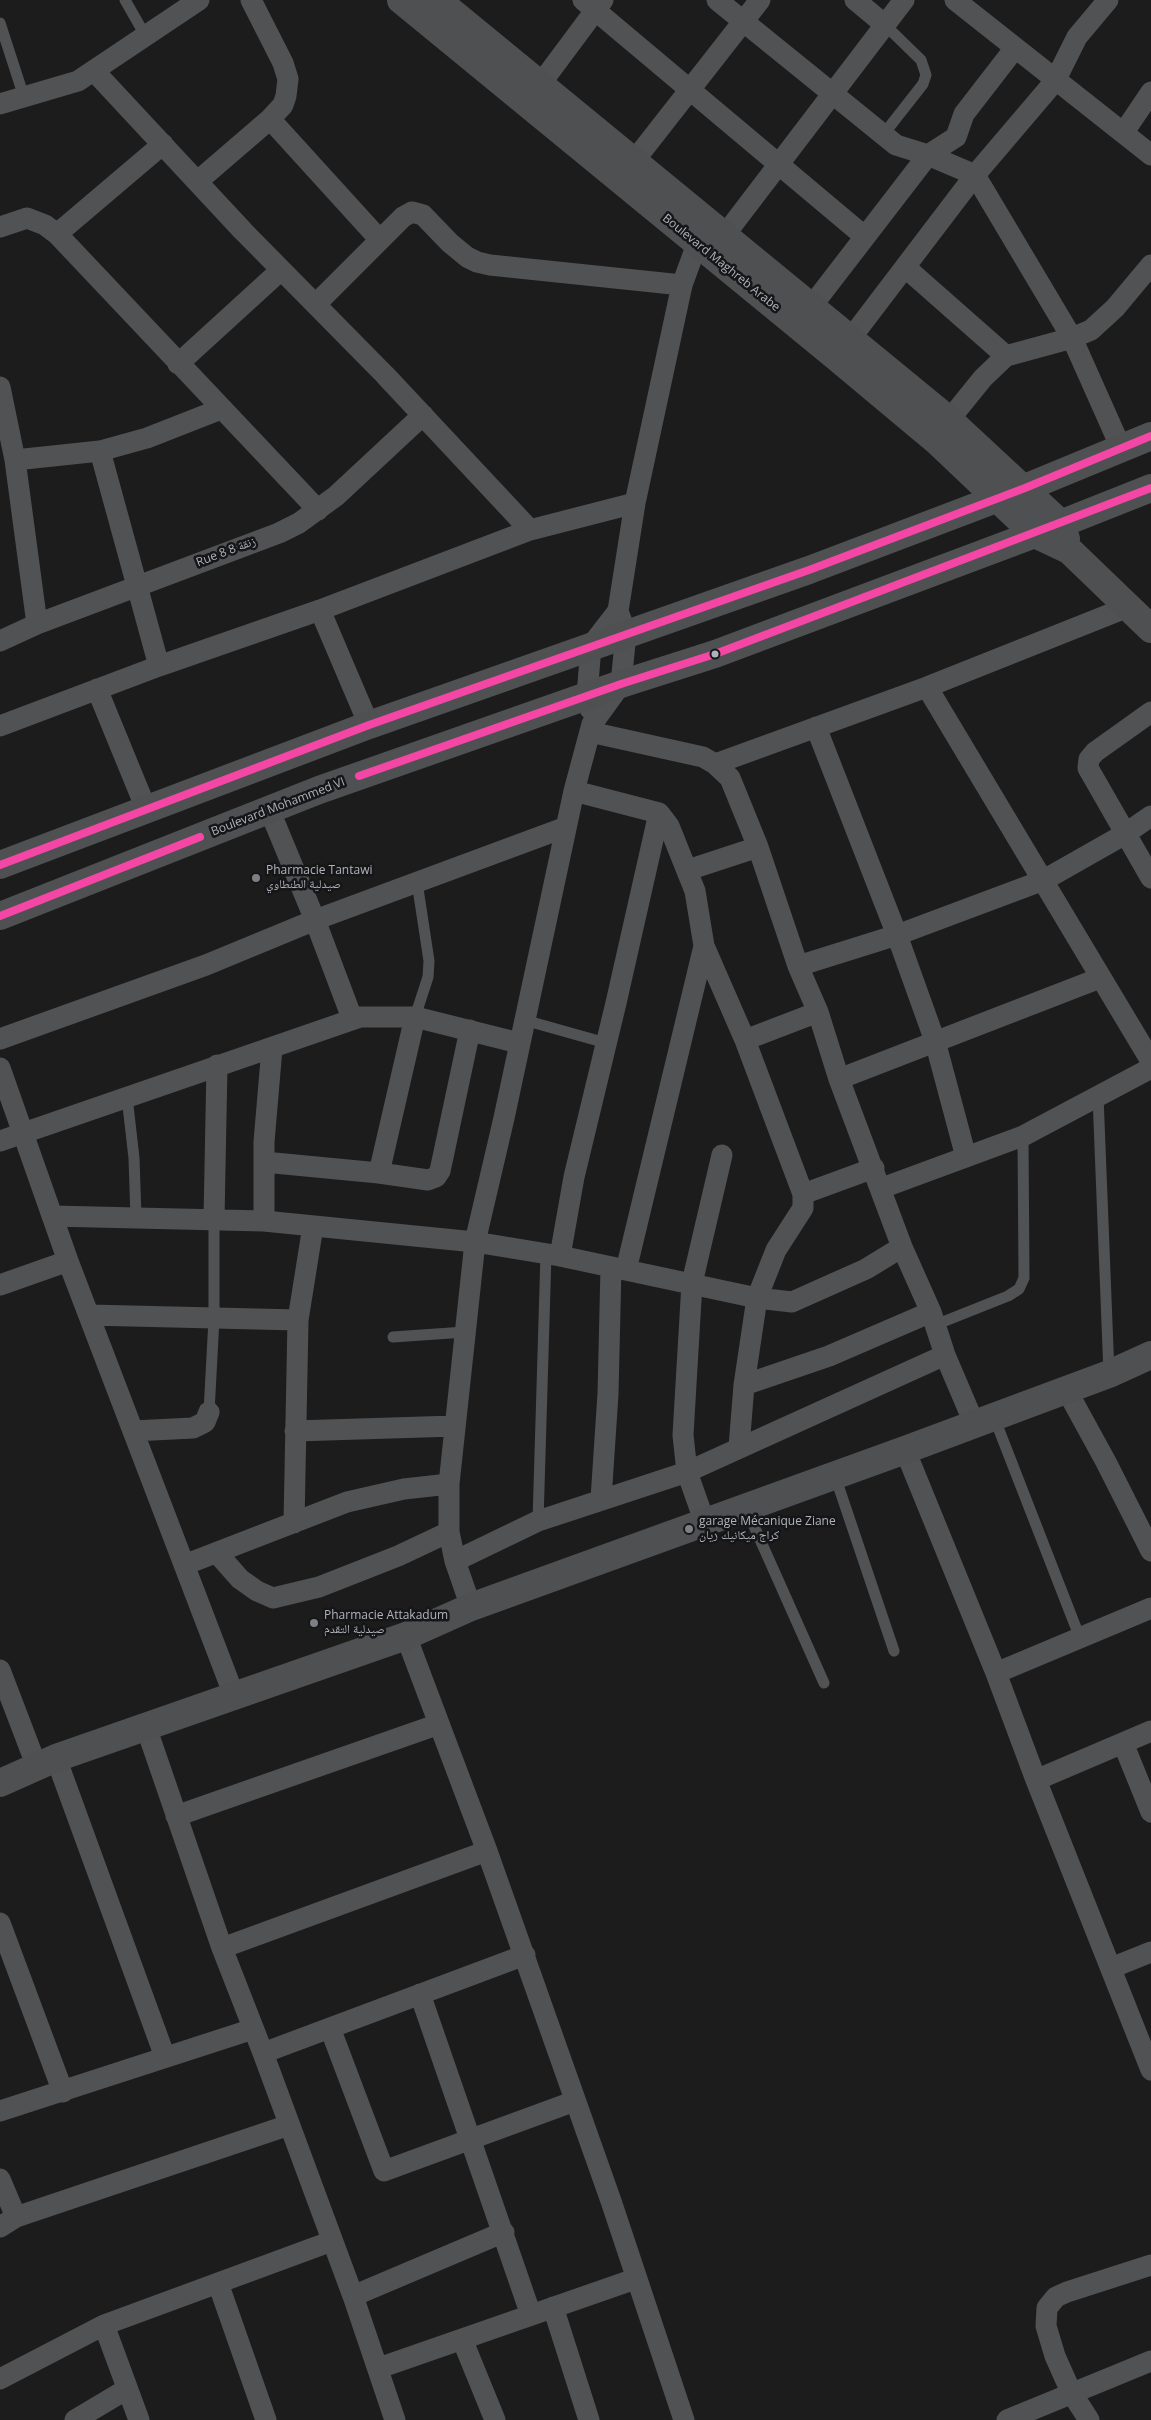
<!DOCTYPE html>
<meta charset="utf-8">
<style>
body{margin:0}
canvas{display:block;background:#1c1c1c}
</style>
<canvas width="1151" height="2420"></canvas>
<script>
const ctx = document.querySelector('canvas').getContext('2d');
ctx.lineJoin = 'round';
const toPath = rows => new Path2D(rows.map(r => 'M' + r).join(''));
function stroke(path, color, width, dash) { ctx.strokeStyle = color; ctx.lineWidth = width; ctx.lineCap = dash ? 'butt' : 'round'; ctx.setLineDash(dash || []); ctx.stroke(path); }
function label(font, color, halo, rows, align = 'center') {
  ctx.font = font + ' "Open Sans","Noto Naskh Arabic",sans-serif'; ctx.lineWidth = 5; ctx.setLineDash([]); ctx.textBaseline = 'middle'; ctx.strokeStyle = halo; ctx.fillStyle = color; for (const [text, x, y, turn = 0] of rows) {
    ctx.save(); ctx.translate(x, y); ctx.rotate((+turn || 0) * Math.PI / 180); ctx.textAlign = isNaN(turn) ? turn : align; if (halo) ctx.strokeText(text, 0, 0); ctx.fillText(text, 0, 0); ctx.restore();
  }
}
stroke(toPath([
 [125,0,145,35],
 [0,23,24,97],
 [883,135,923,84,926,75,921,60,884,24],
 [415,1017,428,977,429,961,417,882],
 [524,1020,606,1043],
 [1098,1096,1109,1374],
 [127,1097,134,1158,136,1217],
 [935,1325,1008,1296,1019,1289,1024,1278,1023,1136],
 [393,1337,465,1332],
 [209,1412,214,1319,214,1219],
 [994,1417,1080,1638],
 [835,1476,894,1651],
 [746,1508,824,1683],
 [538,1521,546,1254]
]), '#515254', 11);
stroke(toPath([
 [583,0,864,236],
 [717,0,896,145,928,155,975,175,1072,338,1121,448],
 [855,0,884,24],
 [955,0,1151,155],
 [95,72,243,231,385,375,530,530],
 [539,86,603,0],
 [0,104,78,81,199,0],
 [270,119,380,240],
 [1124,132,1151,92],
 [634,161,760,0],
 [198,181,270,119,283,105,286,96,288,79,283,63,251,0],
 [0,227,27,218,45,225,57,234,318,510],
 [57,234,163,144],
 [724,236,904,0],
 [905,267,1006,356],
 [316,304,403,217,412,212,423,215,450,243,467,257,477,262,490,265,682,285],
 [811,307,928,155,956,137,964,114,1015,48],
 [851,338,975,175,1055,81,1077,37,1108,0],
 [178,364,281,270],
 [0,387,7,421,0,423],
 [949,420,983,378,1006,356,1072,338,1091,330,1115,308,1151,265],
 [7,421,15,460,37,624],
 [100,451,159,666],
 [15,460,100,451,147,438,221,409],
 [320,610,369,725],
 [0,641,37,624,279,533,299,523,336,496,423,415],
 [927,687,1151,1061],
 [97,689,147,811],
 [590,709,587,696,591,646,618,611,635,503,682,285,697,244,705,232],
 [1151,712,1095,752,1089,759,1088,768,1151,878],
 [0,726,159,666,320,610,530,530,635,503],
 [816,727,897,935,935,1041,966,1157],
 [590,732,703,757,715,764,730,778,758,847,798,966,818,1012,839,1079,902,1247,931,1312,945,1355,974,1423],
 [715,764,927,687,1128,607],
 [574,791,659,813,669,826,695,891,704,946,745,1040,803,1194,803,1208,776,1250,757,1298,744,1385,739,1447],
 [269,809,315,920,352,1018],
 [688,870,758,847],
 [798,966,897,935,1044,880,1125,834,1151,816],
 [0,1039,206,965,315,920,566,827],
 [745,1040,818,1012],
 [0,1068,68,1261,235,1698],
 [839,1079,1100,978],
 [0,1141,360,1017,415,1017,519,1043],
 [264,1162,379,1173,428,1180,436,1177,440,1171,470,1030],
 [379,1173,415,1017],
 [882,1188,1023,1136,1151,1068],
 [803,1194,874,1168],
 [52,1216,264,1221,475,1242,560,1256,757,1298,792,1302,866,1269,902,1247],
 [214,1219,217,1065],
 [264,1221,264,1142,272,1048],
 [560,1256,574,1177,616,1003,659,813],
 [626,1270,704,946],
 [0,1285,68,1261],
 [89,1315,298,1320],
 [744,1385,829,1356,931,1312],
 [1066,1389,1106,1462,1151,1551],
 [133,1431,193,1428,205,1422,209,1412],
 [295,1431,455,1426],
 [905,1450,996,1673,1036,1780,1151,2070],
 [601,1499,608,1394,611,1267],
 [294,1523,298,1320,313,1226],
 [705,1523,687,1472,683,1435,692,1283,722,1155],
 [217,1553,240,1579,257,1591,273,1598,319,1587,398,1556,449,1532],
 [455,1561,538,1521,687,1472,945,1355],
 [184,1565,347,1502,404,1489,449,1484],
 [471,1607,455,1561,449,1532,449,1484,475,1242,504,1118,574,791,592,724,621,684,626,633,618,611],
 [0,1670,37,1767],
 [996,1673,1151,1608],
 [146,1727,222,1948,263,2053,353,2296,395,2420],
 [1123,1743,1151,1812],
 [56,1758,165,2057],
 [1036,1780,1151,1731],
 [176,1816,439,1724],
 [487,1851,611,2201,684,2420],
 [0,1923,63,2092],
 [222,1948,487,1851,406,1636],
 [1111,1968,1151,1952],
 [420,1994,531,2315],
 [330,2028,384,2171,575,2101],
 [263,2053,525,1955],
 [0,2111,253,2029],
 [0,2179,16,2217],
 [0,2227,16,2217,289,2125],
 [218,2283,266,2420],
 [353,2296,504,2232],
 [553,2307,589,2420],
 [104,2325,139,2420],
 [462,2339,495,2420],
 [379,2368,635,2279],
 [0,2379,104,2325,332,2241],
 [75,2420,127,2389],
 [1007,2420,1151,2361],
 [1089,2420,1071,2392,1055,2356,1046,2326,1047,2308,1056,2297,1067,2292,1151,2265]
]), '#515254', 21);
stroke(toPath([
 [401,0,835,356,938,442,1035,534,1069,550,1151,629],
 [437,0,949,420,1061,524,1066,539],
 [0,865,369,725,809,570,1025,488,1151,436],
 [0,916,319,790,621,684,715,654,1035,534,1151,488],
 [0,1783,56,1758,406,1636,471,1607,905,1450,1109,1374,1151,1355]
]), '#4f5052', 28);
stroke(toPath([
 [359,776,621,684,715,654,1151,488],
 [0,865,369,725,809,570,1025,488,1151,436],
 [0,916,200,837]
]), '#f346a5', 8);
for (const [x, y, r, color] of [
 [715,654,4.5,"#afb4bb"],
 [256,878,5,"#7c7f83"],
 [689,1529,5,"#7c7f83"],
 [314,1623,5,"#7c7f83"]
]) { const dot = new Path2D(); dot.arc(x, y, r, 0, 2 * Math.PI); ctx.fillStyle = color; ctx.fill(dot); stroke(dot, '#161618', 2); }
label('12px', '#afb4bb', '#161618', [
 ["Boulevard Maghreb Arabe",721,263,39],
 ["Rue 8 8 زنقة",226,552,-21],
 ["Boulevard Mohammed VI",278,807,-21]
]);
label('12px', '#afb4bb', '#161618', [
 ["Pharmacie Tantawi",266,871],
 ["صيدلية الطنطاوي",266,885],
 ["garage Mécanique Ziane",699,1522],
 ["كراج ميكانيك زيان",699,1536],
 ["Pharmacie Attakadum",324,1616],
 ["صيدلية التقدم",324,1630]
], 'left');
</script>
